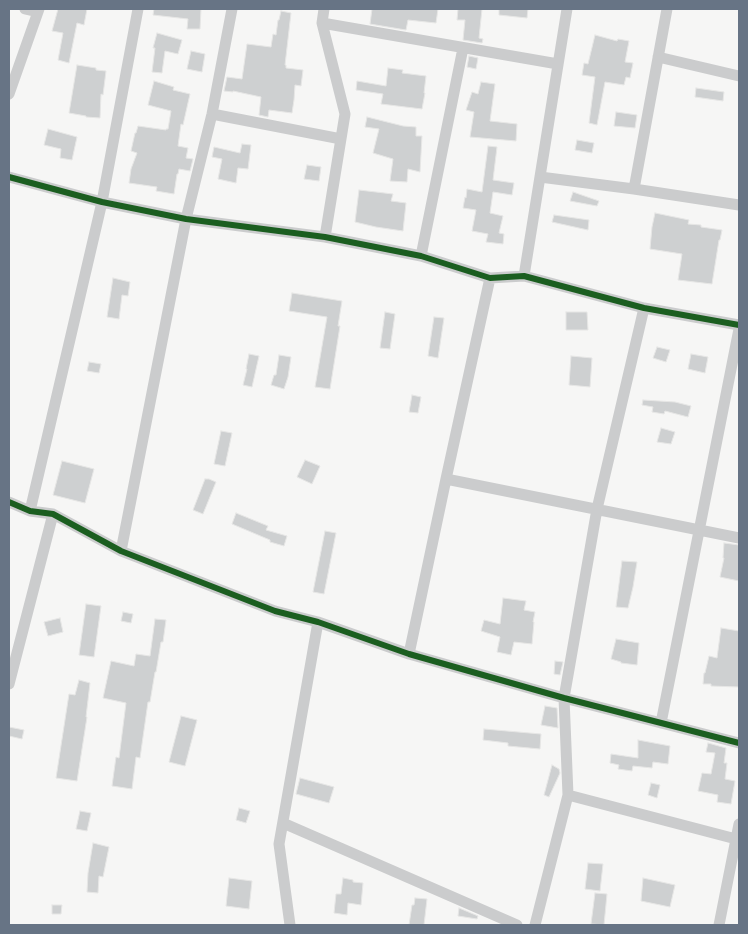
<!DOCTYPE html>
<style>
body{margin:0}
#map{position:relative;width:748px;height:934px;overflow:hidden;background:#f6f6f5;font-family:"Public Sans",sans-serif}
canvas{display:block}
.frame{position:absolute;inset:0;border:10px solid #677485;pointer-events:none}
</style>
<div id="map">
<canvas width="748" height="934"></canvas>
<div class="frame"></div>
</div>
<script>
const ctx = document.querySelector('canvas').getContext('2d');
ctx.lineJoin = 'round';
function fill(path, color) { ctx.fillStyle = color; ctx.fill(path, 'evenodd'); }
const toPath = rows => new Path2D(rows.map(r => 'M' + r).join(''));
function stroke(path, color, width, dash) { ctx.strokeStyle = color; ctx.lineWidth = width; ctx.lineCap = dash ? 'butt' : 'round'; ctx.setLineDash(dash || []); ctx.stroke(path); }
const building = toPath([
 [58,9,87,9,84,25,77,23,69,63,58,60,63,33,52,31,58,9],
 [154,9,201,9,200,29,187,29,188,19,153,15,154,9],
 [372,9,438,9,436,23,408,20,406,30,370,24,372,9],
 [458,9,482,9,479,38,483,39,482,43,463,40,465,20,457,20,458,9],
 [499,9,528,9,527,18,499,15,499,9],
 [281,11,291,13,285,65,286,65,286,68,303,70,301,86,295,85,294,100,292,113,269,110,268,117,259,115,261,97,233,91,233,92,224,91,227,77,242,79,247,44,271,47,273,34,276,35,278,20,279,20,281,11],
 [157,33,182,40,178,54,165,51,162,73,152,72,155,48,153,48,157,33],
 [595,35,617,41,618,39,629,41,625,62,633,63,630,78,626,77,624,85,605,82,597,125,589,123,595,77,582,75,584,63,588,64,595,35],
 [191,51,205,54,202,72,187,69,191,51],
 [469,56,478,58,476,69,467,67,469,56],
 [77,65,96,68,96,70,106,71,103,95,101,94,100,118,86,117,86,116,69,113,77,65],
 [388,68,403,70,402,73,426,76,424,93,425,93,422,109,381,104,383,94,356,90,357,81,386,86,388,68],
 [154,81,174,87,173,90,190,94,183,125,181,124,178,146,188,148,186,158,193,159,190,171,179,169,178,174,177,174,174,194,156,191,157,187,129,183,131,169,137,153,131,151,135,133,136,133,138,126,166,130,166,129,168,129,171,111,148,105,154,81],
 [481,82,495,84,490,121,517,124,516,141,470,137,474,112,466,110,472,92,478,94,481,82],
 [696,88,724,92,723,101,695,97,696,88],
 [616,112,637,115,635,128,614,126,616,112],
 [367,117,403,126,416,127,416,136,422,136,420,172,408,169,407,182,390,181,393,159,373,153,379,129,365,127,367,117],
 [48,129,77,137,72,160,60,158,61,149,44,145,48,129],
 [577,140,594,143,592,153,575,150,577,140],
 [242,144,251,145,248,169,238,168,236,183,218,179,222,159,212,157,214,147,240,153,242,144],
 [488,146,497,147,493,180,514,183,512,195,493,192,490,213,503,216,499,233,504,234,503,244,486,242,488,234,472,231,476,210,463,208,465,197,466,198,467,189,482,192,488,146],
 [307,165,321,167,319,181,304,179,307,165],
 [359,190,393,194,391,201,406,203,403,231,376,227,355,222,359,190],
 [573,192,599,201,597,206,570,201,573,192],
 [655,213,689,220,688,224,701,225,701,227,722,230,720,240,719,240,712,284,678,280,682,254,650,249,652,227,655,213],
 [554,215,589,220,588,230,552,222,554,215],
 [113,278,130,282,128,296,122,295,119,319,107,317,113,278],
 [292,293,342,301,338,326,340,326,330,389,315,387,327,317,289,311,292,293],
 [385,312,395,314,390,349,380,348,385,312],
 [566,312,587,312,588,330,566,330,566,312],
 [434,317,444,318,438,358,428,356,434,317],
 [657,347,670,350,666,362,653,358,657,347],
 [249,354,259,356,252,387,243,385,247,369,246,369,249,354],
 [691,354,708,357,705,373,688,369,691,354],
 [279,355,291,357,288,377,284,389,271,385,274,375,276,375,279,355],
 [571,356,592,358,590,387,569,385,571,356],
 [89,362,101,364,99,373,87,371,89,362],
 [412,395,421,397,418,413,409,412,412,395],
 [643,400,675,402,691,406,688,417,665,411,664,414,652,412,653,407,642,405,643,400],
 [661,428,675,432,671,444,657,442,661,428],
 [221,431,232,433,225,466,214,464,221,431],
 [305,460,320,466,312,484,297,477,305,460],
 [62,461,94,469,85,503,53,495,62,461],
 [205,479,209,479,216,482,203,514,193,510,205,479],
 [236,513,268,526,266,530,287,536,284,546,270,542,270,540,232,524,236,513],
 [325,531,336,533,324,594,313,592,325,531],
 [724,543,739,545,739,581,720,577,724,558,723,558,724,543],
 [622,561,637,562,633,587,628,608,616,607,622,561],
 [503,598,526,601,524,610,535,612,533,622,534,622,532,644,514,642,511,655,497,652,500,637,481,631,484,620,500,624,503,598],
 [86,604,101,606,94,657,79,655,86,604],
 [123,612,133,614,131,623,121,621,123,612],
 [60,618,63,632,48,636,44,622,60,618],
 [155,619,166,620,163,642,161,642,156,672,155,672,150,702,148,702,140,758,136,757,132,789,112,786,116,757,119,758,126,703,103,698,111,661,134,666,136,654,150,656,155,619],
 [721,628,739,631,739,687,711,686,711,684,703,684,704,673,705,673,709,656,717,658,721,628],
 [616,639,639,643,637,665,621,663,621,662,611,659,616,639],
 [555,661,563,662,560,675,554,674,555,661],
 [79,680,90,683,86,717,87,717,77,781,56,778,69,694,75,695,79,680],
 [545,706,557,708,558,728,541,725,545,706],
 [181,716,197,720,185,766,169,762,181,716],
 [9,727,24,730,22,739,9,736,9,727],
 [484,729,541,734,540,749,508,746,508,743,483,740,484,729],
 [638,740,670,746,668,764,653,762,652,768,633,766,632,771,618,769,619,765,610,763,611,754,638,758,638,740],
 [708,743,726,748,724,763,727,763,725,779,735,781,731,804,717,802,718,795,698,791,702,773,711,774,715,753,706,752,708,743],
 [552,765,559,769,560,773,549,797,544,795,552,765],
 [300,778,334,787,329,803,296,794,300,778],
 [651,783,660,785,657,798,648,795,651,783],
 [239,808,250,811,246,823,236,820,239,808],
 [80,811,91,813,87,831,76,829,80,811],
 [93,843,109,847,103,877,99,876,98,893,87,892,88,873,93,843],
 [588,863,603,864,600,891,585,889,588,863],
 [229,878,252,881,249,909,226,906,229,878],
 [343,878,353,880,353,882,363,883,361,905,348,903,347,915,334,913,336,894,341,894,343,878],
 [643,878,675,885,670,907,641,901,643,878],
 [595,893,607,894,604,925,591,924,595,893],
 [415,898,427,899,424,925,409,925,412,905,414,905,415,898],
 [52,905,62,905,61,914,52,914,52,905],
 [459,908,478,916,477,919,458,916,459,908]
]);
fill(building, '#ced0d1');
stroke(building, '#e6e6e5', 1);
stroke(toPath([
 [25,9,38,12],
 [324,9,322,23,345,114,325,237],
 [322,23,558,64],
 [658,57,739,76],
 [9,94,39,9],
 [212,114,341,139],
 [9,177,102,202,186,219,325,237,421,256,490,278,524,276,644,308,739,325],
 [540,177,634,189,739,205],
 [634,189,667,9],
 [421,256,463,48],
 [524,276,567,9],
 [446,479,739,538],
 [9,502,30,511,53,514,121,551,275,611,318,622,409,654,564,698,739,743],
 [30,511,102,202,138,9],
 [121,551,186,219,212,114,232,9],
 [409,654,446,479,490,278],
 [9,684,53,514],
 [661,723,739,329],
 [568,795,736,839],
 [283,823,517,925],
 [290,925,279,844,318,622],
 [535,925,568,795,564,698,597,509,644,308],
 [719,925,739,824]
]), '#cbcccd', 11);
stroke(toPath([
 [9,177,102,202,186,219,325,237,421,256,490,278,524,276,644,308,739,325],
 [9,502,30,511,53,514,121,551,275,611,318,622,409,654,564,698,739,743]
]), '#1b5e20', 6);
</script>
